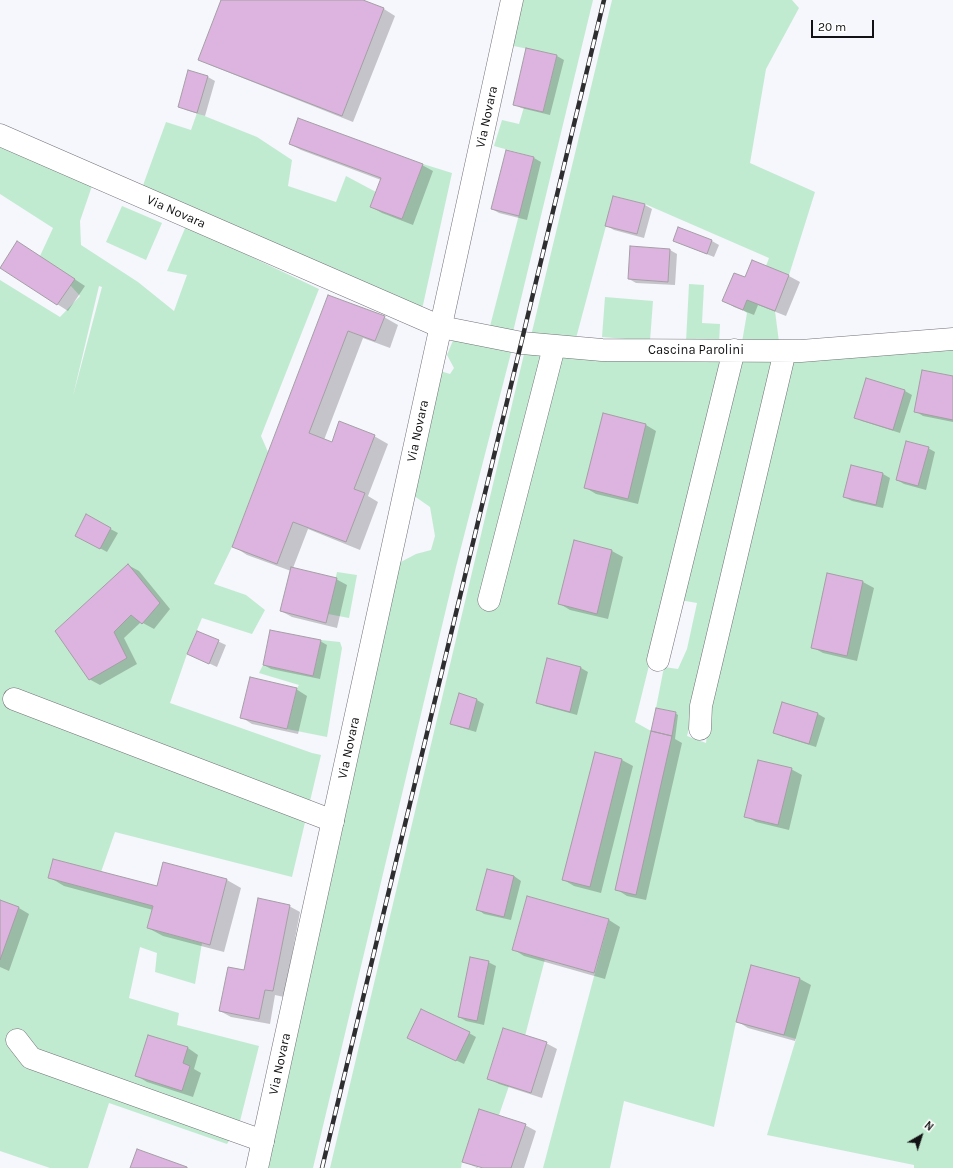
<!DOCTYPE html>
<style>
body{margin:0}
#map{position:relative;width:953px;height:1168px;overflow:hidden;background:#f6f6fd;font-family:Karla,sans-serif}
canvas{display:block}
.north{position:absolute;left:901px;top:1116px;width:40px;height:40px;-webkit-text-stroke:3px #fff;paint-order:stroke;rotate:39deg;font-size:11px;font-weight:700;line-height:16px;text-align:center;color:#121214}
.north::after{content:'';display:block;margin:auto;width:14px;height:18px;background:#121214;clip-path:polygon(50% 0,100% 100%,50% 72%,0 100%)}
.scale{position:absolute;left:811px;top:20px;width:63px;height:18px;box-sizing:border-box;border:2px solid #121214;border-top:0;padding-left:5px;font-size:12px;line-height:14px;white-space:nowrap;color:#121214;-webkit-text-stroke:3px #fff;paint-order:stroke}
</style>
<div id="map">
<canvas width="953" height="1168"></canvas>
<div class="north">N</div>
<div class="scale">20 m</div>
</div>
<script>
const ctx = document.querySelector('canvas').getContext('2d');
ctx.lineJoin = 'round';
function fill(path, color) { ctx.fillStyle = color; ctx.fill(path, 'evenodd'); }
const toPath = rows => new Path2D(rows.map(r => 'M' + r).join(''));
function stroke(path, color, width, dash) { ctx.strokeStyle = color; ctx.lineWidth = width; ctx.lineCap = dash ? 'butt' : 'round'; ctx.setLineDash(dash || []); ctx.stroke(path); }
function label(font, color, halo, rows, align = 'center') {
  ctx.font = font + ' Karla,sans-serif'; ctx.lineWidth = 3.5; ctx.setLineDash([]); ctx.textBaseline = 'middle'; ctx.strokeStyle = halo; ctx.fillStyle = color; for (const [text, x, y, turn = 0] of rows) {
    ctx.save(); ctx.translate(x, y); ctx.rotate((+turn || 0) * Math.PI / 180); ctx.textAlign = isNaN(turn) ? turn : align; if (halo) ctx.strokeText(text, 0, 0); ctx.fillText(text, 0, 0); ctx.restore();
  }
}
fill(toPath([
 [519,0,593,0,512,336,489,330,534,157,494,146,502,120,519,124,524,107,543,112,557,55,509,45],
 [612,0,792,0,799,8,766,69,750,163,815,192,789,275,775,311,779,342,742,342,747,313,743,310,722,301,734,273,745,277,766,266,769,258,645,204,614,196,575,342,530,340],
 [197,113,257,137,292,160,288,186,336,202,346,176,376,192,370,207,402,219,423,164,452,173,423,305,419,310,142,188,166,122,191,130],
 [0,147,92,186,80,221,81,245,138,282,174,311,187,275,167,271,186,226,319,289,261,436,268,452,232,547,214,584,246,595,265,610,252,634,202,618,187,654,170,703,312,753,321,755,292,877,115,832,101,872,53,859,48,878,153,906,147,928,202,943,195,984,155,972,157,953,140,947,129,998,179,1013,177,1025,259,1046,239,1125,227,1144,109,1103,88,1168,50,1168,0,1151,0,280,60,317,80,296,70,285,74,279,40,256,53,228,0,194],
 [99,286,102,287,73,396],
 [122,206,162,223,146,260,106,242],
 [689,284,704,285,702,323,720,324,719,344,686,342],
 [605,297,653,301,650,341,602,337],
 [454,338,512,349,456,567,313,1168,263,1168,397,564,416,554,431,550,435,536,430,507,410,493,437,370,450,374,454,368,447,355],
 [953,346,953,1168,914,1168,914,1165,767,1135,796,1039,736,1022,714,1127,624,1101,610,1168,543,1168,609,920,527,896,512,950,545,959,525,1036,503,1028,487,1078,509,1086,499,1115,462,1162,461,1168,330,1168,525,350,725,359,635,722,651,731,672,736,676,712,656,708,664,667,678,669,687,649,697,603,680,600,738,359,777,360,703,675,687,736,706,743,710,706,790,358],
 [337,572,357,575,349,618,328,614],
 [321,640,340,642,342,648,327,737,287,729,297,688,299,685,259,673,263,665,313,676]
]), '#c1ebd0');
fill(toPath([
 [223,0,360,0,384,9,395,16,353,122,210,65,199,59],
 [557,56,564,60,550,115,521,108,514,104],
 [208,77,215,81,205,116,186,110,179,106],
 [290,144,422,165,433,171,413,225,382,213,371,207,381,180,301,150],
 [507,151,534,158,541,162,527,220,499,213,492,209],
 [614,197,645,205,652,209,644,238,614,230,607,226],
 [674,240,712,241,719,245,714,257,681,244],
 [631,247,670,250,677,254,675,285,636,283,629,279],
 [29,249,85,286,68,311,57,304],
 [753,261,789,276,800,282,786,316,758,305,754,315,734,307,724,301,746,278],
 [329,296,384,317,398,325,390,348,363,338,324,440,332,443,374,436,388,444,368,496,378,502,360,550,308,529,293,568,336,579,347,585,337,628,292,617,281,611,291,571,247,555,233,546],
 [953,377,953,422,923,416,915,411],
 [905,391,912,395,900,433,862,421,855,417],
 [646,425,656,431,638,504,596,494,586,488],
 [928,448,935,452,926,490,904,484,897,480],
 [883,474,890,478,883,508,852,501,844,497],
 [86,516,118,533,107,552,83,539],
 [574,541,612,551,623,557,608,619,570,610,560,604],
 [128,565,139,571,170,609,154,629,141,622,124,638,137,664,100,685,89,679],
 [828,574,863,582,874,588,857,661,823,653,812,647],
 [198,632,226,645,217,667,189,654],
 [320,641,327,645,320,679,271,669,264,665],
 [548,660,581,668,588,672,577,715,544,706,537,702],
 [296,689,307,696,298,734,252,724,241,717],
 [460,695,477,700,484,704,476,732,459,727,452,723],
 [783,703,818,714,825,718,816,747,781,736,774,732],
 [675,713,678,715,675,739,682,743,646,900,627,896,616,889],
 [596,753,622,760,633,766,601,893,574,886,564,880],
 [791,769,802,775,789,830,756,822,745,816],
 [488,870,514,876,521,881,511,920,484,914,477,909],
 [49,877,157,888,227,880,241,888,224,952,163,936,148,928,153,910,64,886],
 [528,897,609,920,620,927,605,979,524,956,513,949],
 [0,901,19,908,29,914,9,971,0,967],
 [289,906,300,912,284,997,275,995,270,1024,231,1017,220,1011,245,971],
 [488,962,496,966,484,1025,466,1021,459,1017],
 [752,966,800,979,811,985,795,1041,748,1028,737,1021],
 [469,1033,476,1037,464,1064,416,1042],
 [149,1036,188,1048,198,1055,194,1069,201,1073,193,1097,147,1082,137,1076],
 [546,1043,557,1049,542,1098,499,1084,488,1078],
 [525,1125,536,1131,524,1168,486,1168,474,1164,474,1166,479,1168,477,1168,464,1161]
]), '#0003');
const building = toPath([
 [221,0,363,0,384,8,342,116,198,60,221,0],
 [526,48,557,55,543,112,513,105,526,48],
 [188,70,208,76,197,113,178,107,188,70],
 [298,118,423,164,402,219,370,207,381,178,289,144,298,118],
 [506,150,534,157,519,216,491,209,506,150],
 [613,196,645,204,637,234,605,226,613,196],
 [678,227,712,240,707,254,673,241,678,227],
 [17,241,75,279,57,305,0,268,17,241],
 [630,246,670,249,668,282,628,279,630,246],
 [752,260,789,275,775,311,747,300,743,310,722,301,734,273,745,277,752,260],
 [328,295,385,316,375,341,348,331,309,433,332,442,339,421,375,435,354,489,365,493,346,542,293,522,277,564,232,547,328,295],
 [922,370,953,376,953,420,914,412,922,370],
 [866,378,905,390,893,430,854,418,866,378],
 [603,413,646,424,628,499,584,488,603,413],
 [906,441,929,447,918,486,896,480,906,441],
 [851,465,883,473,876,505,843,497,851,465],
 [86,514,111,528,100,549,75,536,86,514],
 [574,540,612,550,597,614,558,604,574,540],
 [128,564,160,603,142,624,131,615,114,632,127,658,89,680,55,631,128,564],
 [291,567,337,578,326,623,280,611,291,567],
 [827,573,863,581,847,656,811,648,827,573],
 [270,630,321,640,313,676,263,665,270,630],
 [197,631,219,640,209,664,187,654,197,631],
 [547,658,581,667,570,712,536,703,547,658],
 [250,677,297,688,287,729,240,718,250,677],
 [459,693,477,699,469,729,450,724,459,693],
 [782,702,818,713,809,744,773,733,782,702],
 [656,708,676,712,672,736,651,731,656,708],
 [651,731,672,736,636,895,615,890,651,731],
 [595,752,622,759,590,887,562,880,595,752],
 [758,760,792,768,778,825,744,817,758,760],
 [53,859,157,886,163,862,227,879,210,945,147,928,153,906,48,878,53,859],
 [487,869,514,876,504,917,476,910,487,869],
 [527,896,609,919,594,973,512,950,527,896],
 [258,898,290,905,273,991,265,990,259,1019,219,1011,228,967,244,970,258,898],
 [0,900,19,907,0,960,0,900],
 [470,957,489,961,477,1021,458,1017,470,957],
 [751,965,800,978,784,1035,736,1022,751,965],
 [421,1009,470,1032,456,1061,407,1038,421,1009],
 [503,1028,547,1042,531,1093,487,1079,503,1028],
 [148,1035,188,1047,183,1063,190,1066,182,1091,135,1076,148,1035],
 [479,1109,526,1124,511,1168,483,1168,462,1162,479,1109],
 [137,1149,187,1167,187,1168,130,1168,137,1149]
]);
fill(building, '#dcb4df');
stroke(building, '#a49fa4', 1);
const minor = toPath([
 [0,135,441,327,522,343,602,350,801,351,953,339],
 [489,600,554,347],
 [658,660,734,350],
 [14,699,333,821],
 [700,729,701,706,785,351],
 [17,1040,31,1058,263,1141]
]);
const secondary = toPath([
 [257,1168,512,0]
]);
stroke(minor, '#727278', 23);
stroke(secondary, '#727278', 23);
stroke(minor, '#fff', 22);
stroke(secondary, '#fff', 22);
const rail = toPath([
 [322,1168,604,0]
]);
stroke(rail, '#2e2e30', 4.5);
stroke(rail, '#fff', 3, [9]);
label('13px', '#121214', '#fff', [
 ["Via Novara",487,117,-78],
 ["Via Novara",176,212,24],
 ["Cascina Parolini",696,350],
 ["Via Novara",418,431,-78],
 ["Via Novara",349,748,-78],
 ["Via Novara",280,1064,-78]
]);
</script>
